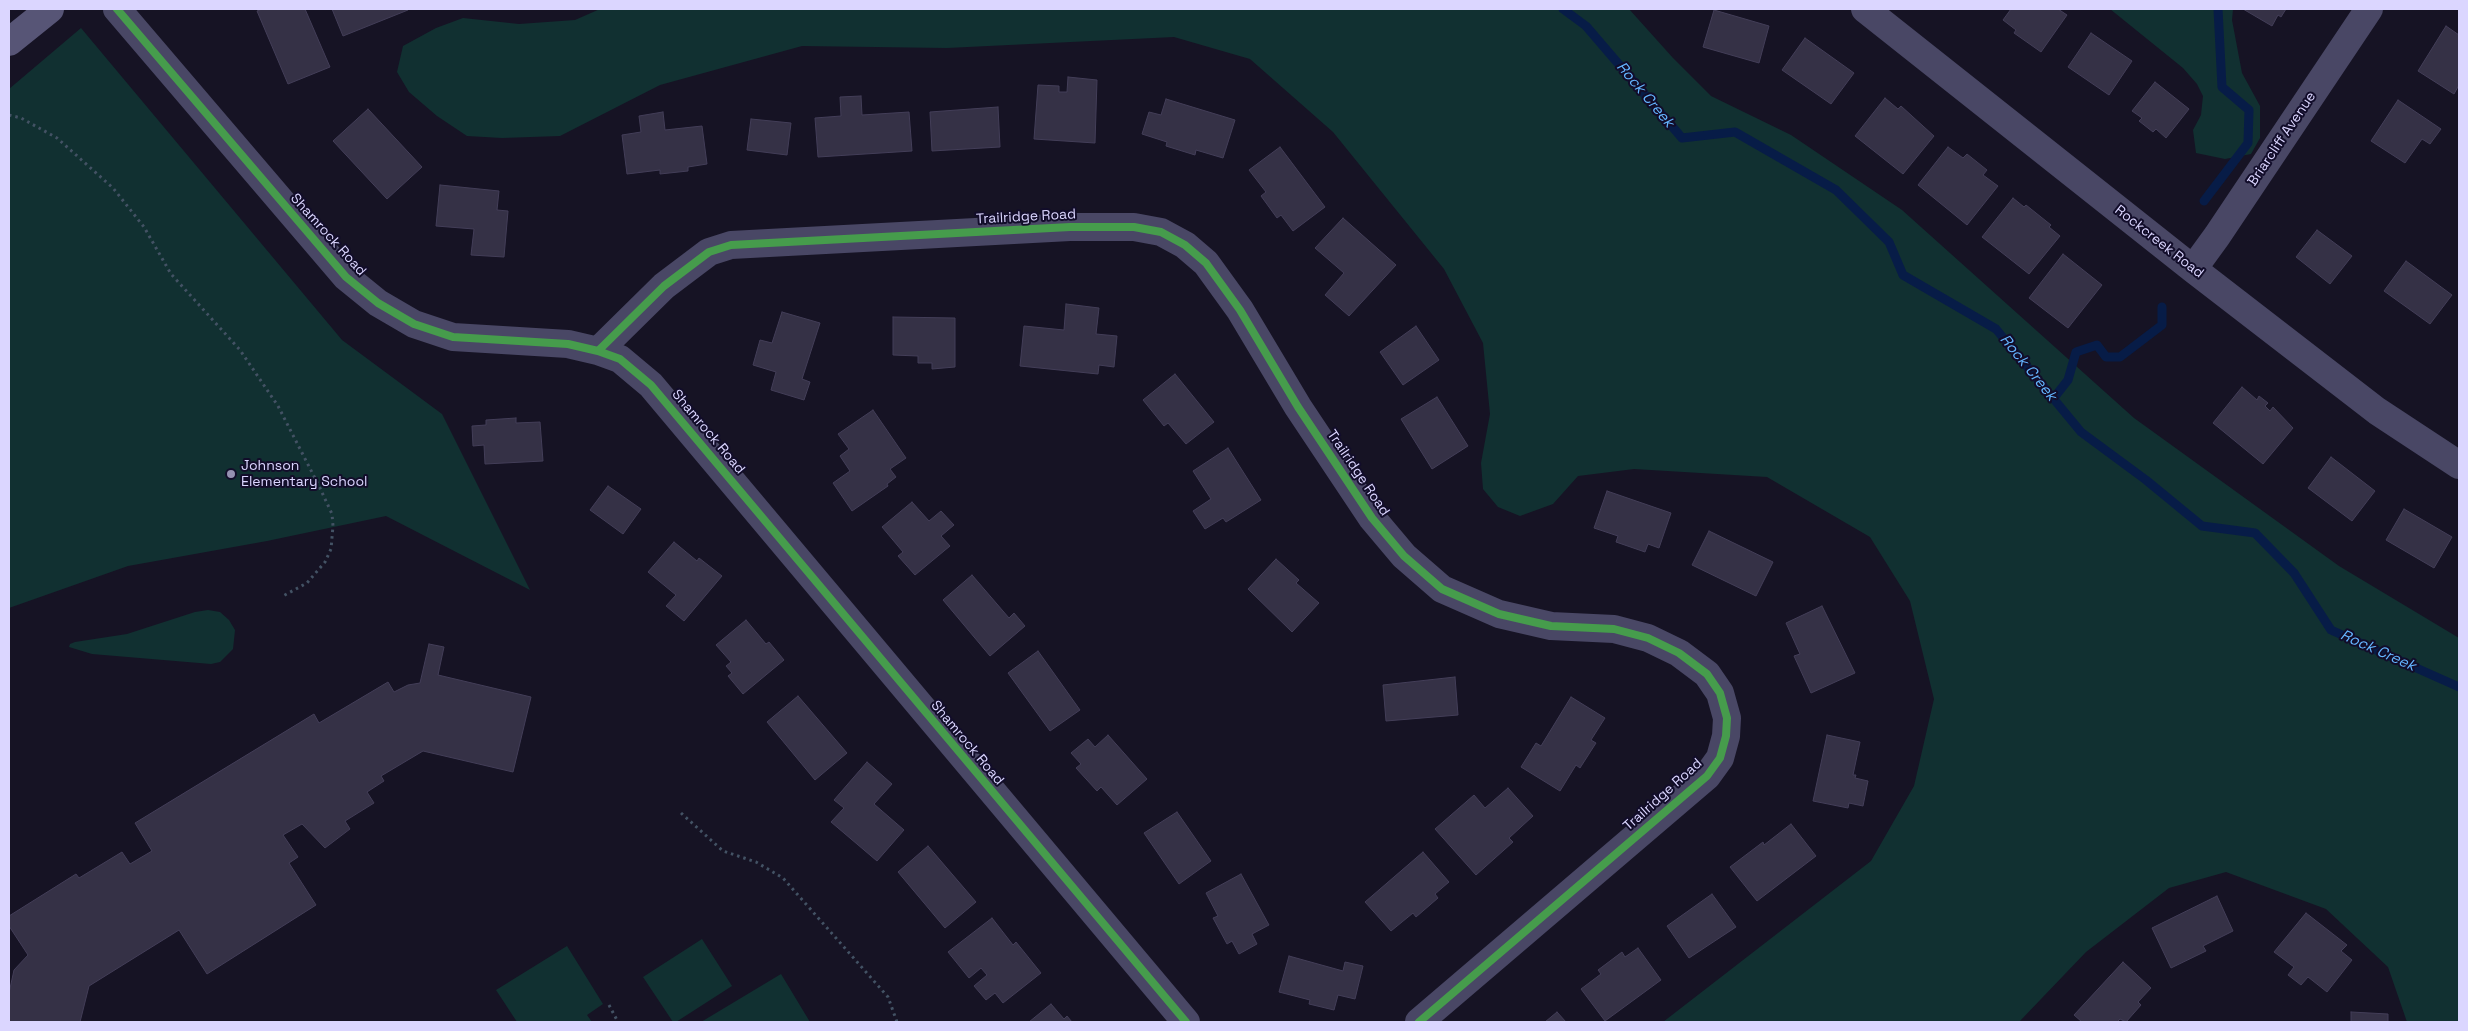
<!DOCTYPE html>
<style>
body{margin:0}
#map{position:relative;width:2468px;height:1031px;overflow:hidden;background:#161324;font-family:"Space Grotesk",sans-serif}
canvas{display:block}
.frame{position:absolute;inset:0;border:10px solid #dbd6ff;pointer-events:none}
</style>
<div id="map">
<canvas width="2468" height="1031"></canvas>
<div class="frame"></div>
</div>
<script>
const ctx = document.querySelector('canvas').getContext('2d');
ctx.lineJoin = 'round';
function fill(path, color) { ctx.fillStyle = color; ctx.fill(path, 'evenodd'); }
const toPath = rows => new Path2D(rows.map(r => 'M' + r).join(''));
function stroke(path, color, width, dash) { ctx.strokeStyle = color; ctx.lineWidth = width; ctx.lineCap = dash ? 'butt' : 'round'; ctx.setLineDash(dash || []); ctx.stroke(path); }
function label(font, color, halo, rows, align = 'center') {
  ctx.font = font + ' "Space Grotesk",sans-serif'; ctx.lineWidth = 4; ctx.setLineDash([]); ctx.textBaseline = 'middle'; ctx.strokeStyle = halo; ctx.fillStyle = color; for (const [text, x, y, turn = 0] of rows) {
    ctx.save(); ctx.translate(x, y); ctx.rotate((+turn || 0) * Math.PI / 180); ctx.textAlign = isNaN(turn) ? turn : align; if (halo) ctx.strokeText(text, 0, 0); ctx.fillText(text, 0, 0); ctx.restore();
  }
}
fill(toPath([
 [600,9,1629,9,1673,58,1711,96,1791,135,1902,210,2134,418,2339,566,2459,638,2459,1022,2407,1022,2388,967,2326,909,2226,872,2169,888,2086,952,2019,1022,1663,1022,1871,861,1914,786,1934,699,1910,601,1870,537,1767,477,1634,469,1578,476,1553,504,1520,516,1498,507,1483,489,1481,463,1490,414,1483,343,1444,269,1333,132,1250,59,1174,37,947,48,802,46,660,85,560,136,502,138,467,136,437,116,409,92,397,72,403,46,436,28,463,18,519,24,575,20],
 [2110,9,2233,9,2232,20,2242,73,2260,106,2260,138,2251,154,2225,159,2196,153,2193,130,2201,115,2203,96,2197,84,2183,68],
 [81,28,342,340,442,414,530,590,386,516,267,541,128,566,9,608,9,89],
 [208,610,220,612,229,620,235,630,233,649,220,662,211,664,92,654,69,647,70,644,75,642,127,634,195,612],
 [702,939,732,986,676,1022,673,1022,643,977],
 [567,946,603,1004,587,1015,592,1022,517,1022,496,990],
 [781,974,810,1022,701,1022]
]), '#113031');
stroke(toPath([
 [1563,9,1586,26,1682,138,1735,132,1836,190,1889,242,1903,275,1996,329,2081,432,2146,480,2202,526,2255,533,2294,573,2331,630,2459,687],
 [2204,201,2248,143,2249,110,2222,87,2218,9],
 [2053,399,2068,380,2076,352,2097,345,2106,357,2120,357,2162,325,2162,307]
]), '#071c47', 9);
const building = toPath([
 [262,9,305,9,330,67,288,84,257,11,262,9],
 [332,9,408,9,408,10,343,36,332,9],
 [2011,9,2058,9,2067,15,2041,52,2014,33,2016,30,2003,20,2011,9],
 [2243,9,2286,9,2281,17,2278,15,2272,26,2243,9],
 [1714,10,1769,26,1759,63,1703,47,1714,10],
 [2446,26,2459,35,2459,85,2454,94,2418,71,2446,26],
 [2091,33,2132,61,2109,95,2068,67,2091,33],
 [1805,38,1854,73,1831,104,1782,70,1805,38],
 [1068,77,1097,80,1095,143,1034,139,1038,85,1059,86,1059,92,1067,92,1068,77],
 [2155,82,2189,109,2166,138,2156,129,2153,132,2139,121,2142,118,2132,111,2155,82],
 [861,96,862,115,909,112,912,151,818,157,815,118,841,116,840,97,861,96],
 [1885,98,1898,109,1901,106,1934,136,1903,174,1855,136,1885,98],
 [1166,99,1235,120,1223,158,1196,150,1195,155,1166,146,1167,142,1142,134,1149,112,1161,115,1166,99],
 [2398,100,2441,129,2430,144,2422,139,2405,163,2371,141,2398,100],
 [998,107,1000,147,932,151,930,112,998,107],
 [368,109,422,167,387,199,333,141,368,109],
 [663,112,665,130,702,126,707,164,688,167,688,171,660,174,660,170,627,174,622,135,641,132,639,116,663,112],
 [751,119,791,123,787,155,747,150,751,119],
 [1280,147,1325,207,1293,231,1281,215,1277,218,1261,196,1266,192,1249,170,1280,147],
 [1948,147,1963,158,1967,154,1987,170,1983,175,1998,186,1967,225,1918,185,1948,147],
 [440,185,499,191,497,210,508,211,504,257,471,255,474,229,436,226,440,185],
 [2013,198,2024,207,2026,205,2051,225,2049,227,2060,236,2029,274,1982,237,2013,198],
 [1343,218,1396,265,1349,316,1325,295,1344,273,1315,248,1343,218],
 [2317,230,2352,256,2330,284,2296,257,2317,230],
 [2063,254,2102,285,2068,328,2029,298,2063,254],
 [2406,261,2452,295,2430,324,2384,291,2406,261],
 [1066,304,1099,308,1096,334,1117,336,1114,367,1099,365,1098,374,1020,366,1024,326,1064,330,1066,304],
 [782,312,820,323,802,379,810,382,804,400,771,390,776,372,753,365,760,340,772,343,782,312],
 [893,317,955,318,955,367,932,369,932,363,918,363,918,356,893,355,893,317],
 [1416,326,1439,360,1403,385,1380,352,1416,326],
 [1175,374,1214,422,1186,444,1168,423,1164,426,1143,400,1175,374],
 [2242,387,2257,400,2259,396,2268,403,2265,406,2270,411,2273,407,2293,428,2263,464,2213,423,2242,387],
 [1437,397,1468,446,1432,469,1401,419,1437,397],
 [873,410,906,458,890,469,896,477,887,484,888,486,852,511,833,483,850,471,840,456,849,449,838,434,873,410],
 [516,418,516,423,540,422,543,461,485,464,484,445,473,446,472,426,486,425,486,420,516,418],
 [1228,448,1261,500,1226,522,1223,518,1205,529,1193,511,1211,499,1193,471,1228,448],
 [2331,457,2375,491,2352,521,2308,488,2331,457],
 [608,486,641,509,623,534,590,510,608,486],
 [1607,491,1671,513,1659,548,1648,544,1645,552,1616,542,1618,536,1594,528,1607,491],
 [912,502,929,521,941,511,954,525,941,536,950,546,915,575,898,556,903,552,882,527,912,502],
 [2404,509,2452,537,2434,568,2386,540,2404,509],
 [1709,531,1773,562,1756,596,1692,565,1709,531],
 [674,542,697,561,699,558,722,576,684,621,666,606,676,595,648,572,674,542],
 [1276,559,1299,580,1296,583,1319,603,1292,632,1248,589,1276,559],
 [972,575,1009,618,1014,613,1025,626,990,656,943,600,972,575],
 [1822,606,1855,673,1811,693,1794,656,1800,654,1786,623,1822,606],
 [746,620,766,644,769,642,784,660,743,694,728,676,732,673,726,666,731,662,716,645,746,620],
 [429,644,444,647,438,675,531,697,513,772,423,751,381,776,384,781,367,792,374,803,345,821,350,829,325,848,302,824,283,835,298,857,289,863,316,905,207,974,179,930,89,986,80,1022,9,1022,9,993,14,970,28,955,9,926,9,916,76,874,79,878,122,852,130,864,152,851,135,823,314,714,319,723,388,682,394,692,408,685,420,683,429,644],
 [1038,651,1080,710,1050,731,1008,673,1038,651],
 [1455,677,1458,715,1386,721,1383,685,1455,677],
 [798,696,847,753,815,780,767,722,798,696],
 [1571,697,1605,718,1591,740,1596,743,1580,768,1576,765,1560,791,1521,767,1536,743,1541,746,1571,697],
 [1108,735,1147,779,1117,805,1101,787,1097,791,1076,768,1081,764,1071,753,1088,739,1095,747,1108,735],
 [1827,735,1860,742,1853,775,1856,775,1855,778,1868,781,1863,806,1849,803,1848,808,1813,801,1827,735],
 [867,762,892,784,874,804,904,830,877,861,831,822,844,808,834,800,867,762],
 [1508,788,1533,816,1509,838,1513,842,1476,875,1435,829,1474,795,1485,808,1508,788],
 [1177,812,1211,861,1179,884,1144,833,1177,812],
 [1791,824,1816,856,1757,901,1730,867,1763,842,1764,845,1791,824],
 [928,846,976,902,945,928,898,872,928,846],
 [1423,852,1449,882,1435,894,1438,898,1416,917,1413,913,1391,931,1365,902,1423,852],
 [1241,874,1269,925,1252,934,1257,944,1239,954,1232,941,1227,944,1213,918,1218,916,1206,893,1241,874],
 [1712,894,1736,927,1689,958,1667,926,1712,894],
 [2217,896,2233,931,2203,946,2206,951,2171,968,2152,928,2217,896],
 [2306,913,2347,945,2341,951,2352,960,2327,992,2308,977,2301,985,2288,975,2294,967,2274,952,2306,913],
 [992,918,1013,945,1016,942,1041,973,1003,1003,995,993,986,1000,974,986,987,975,981,968,969,978,948,952,992,918],
 [1638,948,1661,980,1605,1021,1581,989,1601,974,1598,970,1622,952,1625,957,1638,948],
 [1289,956,1343,971,1345,962,1363,966,1355,999,1338,995,1334,1010,1309,1004,1310,1000,1279,992,1289,956],
 [2123,962,2151,988,2138,1002,2141,1005,2126,1022,2120,1019,2117,1022,2082,1022,2074,1015,2123,962],
 [1051,1004,1064,1019,1067,1016,1072,1022,1029,1022,1051,1004],
 [1557,1012,1566,1022,1545,1022,1557,1012],
 [2351,1012,2388,1014,2388,1022,2351,1022,2351,1012]
]);
fill(building, '#353146');
stroke(building, '#433e58', 1);
stroke(toPath([
 [9,115,21,118,57,138,113,188,144,227,171,274,240,350,278,406,319,486,332,514,333,526,331,549,325,562,307,583,283,596],
 [681,813,723,851,756,862,783,878,888,997,897,1022],
 [609,1005,618,1022]
]), '#435264', 3, [2.5, 4]);
stroke(toPath([
 [117,9,346,277,378,303,414,324,453,337,568,344,598,351,620,359,651,385,1186,1022],
 [1865,9,2193,269,2377,411,2459,465],
 [2193,269,2217,236,2369,9],
 [598,351,664,286,709,252,731,245,1070,227,1134,227,1161,232,1185,245,1206,263,1240,310,1298,407,1372,518,1404,556,1442,589,1499,614,1551,626,1614,629,1648,638,1679,653,1707,674,1720,693,1727,718,1726,736,1720,758,1707,776,1419,1022]
]), '#494765', 28);
stroke(toPath([
 [9,42,50,9]
]), '#575576', 28);
stroke(toPath([
 [117,9,346,277,378,303,414,324,453,337,568,344,598,351,620,359,651,385,1186,1022],
 [598,351,664,286,709,252,731,245,1070,227,1134,227,1161,232,1185,245,1206,263,1240,310,1298,407,1372,518,1404,556,1442,589,1499,614,1551,626,1614,629,1648,638,1679,653,1707,674,1720,693,1727,718,1726,736,1720,758,1707,776,1419,1022]
]), '#469c4c', 8);
for (const [x, y, r, color] of [
 [231,474,5,"#9692b2"]
]) { const dot = new Path2D(); dot.arc(x, y, r, 0, 2 * Math.PI); ctx.fillStyle = color; ctx.fill(dot); stroke(dot, '#120d2a', 2); }
label('14px', '#dbd6ff', '#120d2a', [
 ["Briarcliff Avenue",2282,139,-56],
 ["Trailridge Road",1026,217,-3],
 ["Shamrock Road",328,235,48],
 ["Rockcreek Road",2159,242,38],
 ["Shamrock Road",708,432,50],
 ["Trailridge Road",1358,473,56],
 ["Shamrock Road",967,743,50],
 ["Trailridge Road",1663,795,-42]
]);
label('14px', '#dbd6ff', '#120d2a', [
 ["Johnson",241,466],
 ["Elementary School",241,482]
], 'left');
label('italic 15px', '#64b5ff', '#120d2a', [
 ["Rock Creek",1645,95,50],
 ["Rock Creek",2028,368,51],
 ["Rock Creek",2378,651,24]
]);
</script>
